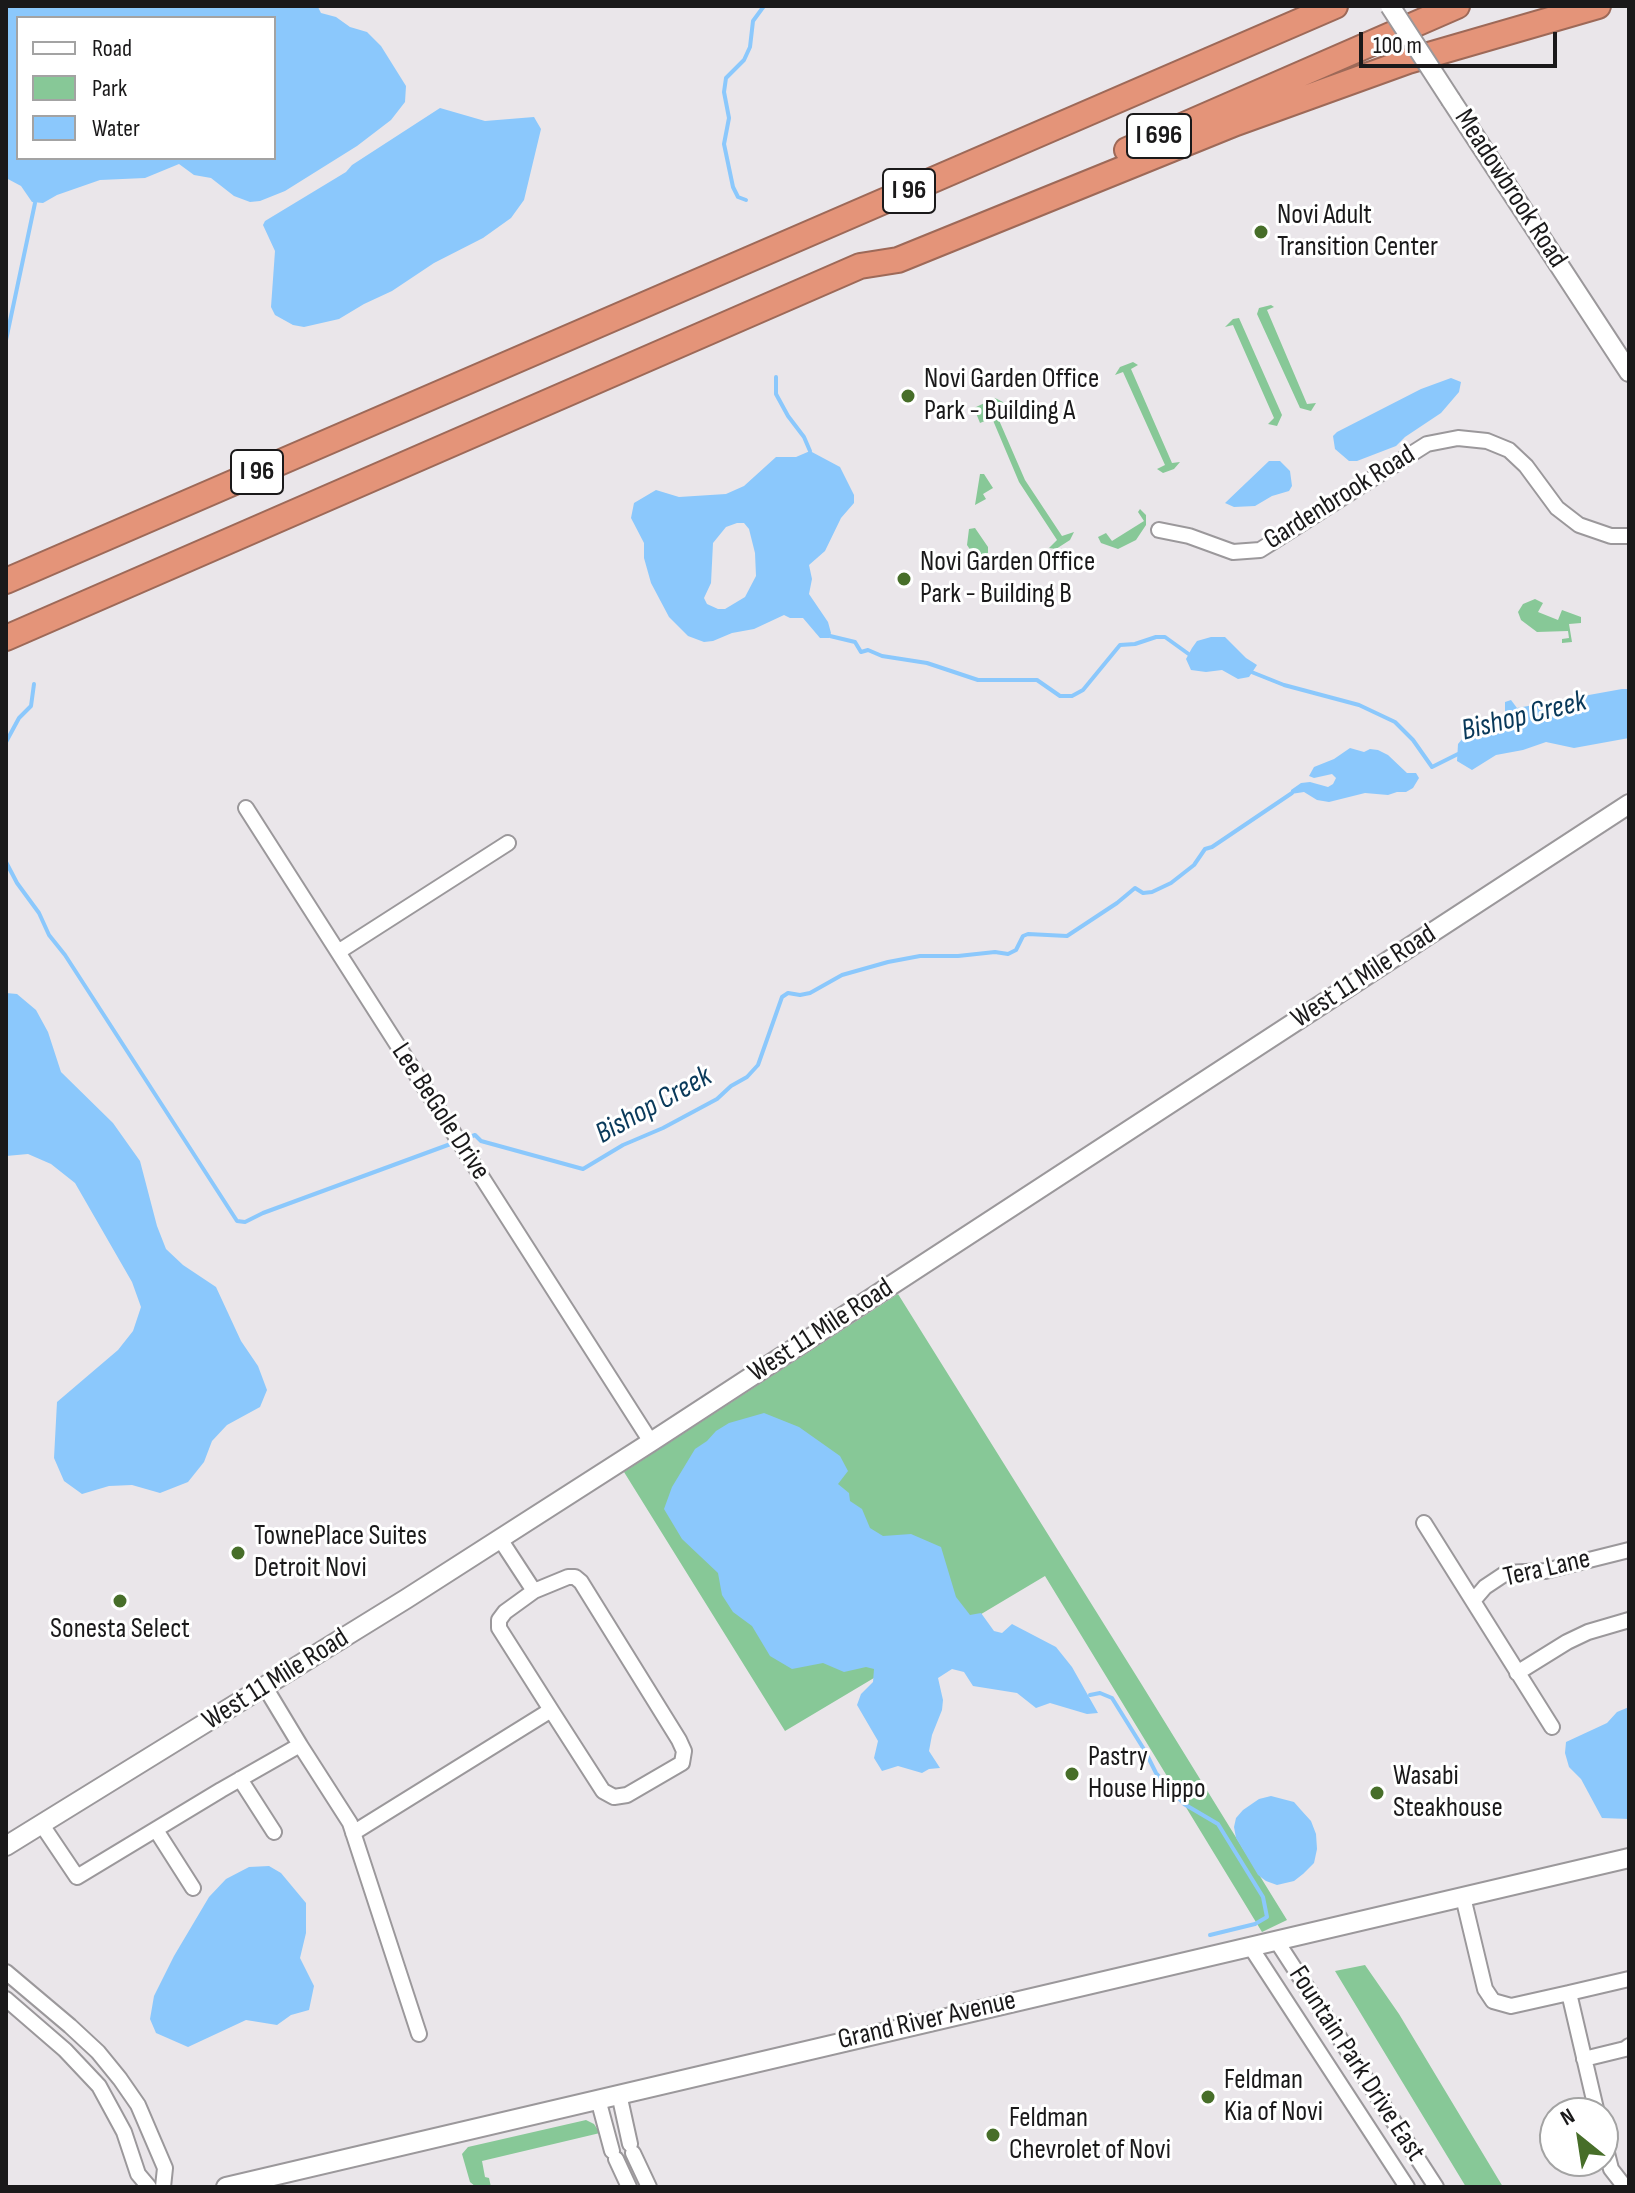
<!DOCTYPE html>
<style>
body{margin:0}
#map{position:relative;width:1635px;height:2193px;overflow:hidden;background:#eae6ea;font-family:"Sofia Sans Condensed",sans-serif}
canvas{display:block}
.frame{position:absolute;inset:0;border:8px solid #1a191a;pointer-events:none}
.legend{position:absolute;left:16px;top:16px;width:260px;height:144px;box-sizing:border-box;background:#fff;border:2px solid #a3a3a3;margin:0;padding:10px 14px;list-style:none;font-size:24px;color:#1a191a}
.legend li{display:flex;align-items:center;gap:16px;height:40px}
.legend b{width:40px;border:2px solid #a3a3a3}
.north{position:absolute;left:1539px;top:2097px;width:80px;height:80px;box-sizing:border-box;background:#fff;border:2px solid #a3a3a3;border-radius:50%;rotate:330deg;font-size:22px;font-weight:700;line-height:32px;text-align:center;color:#1a191a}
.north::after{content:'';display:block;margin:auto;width:28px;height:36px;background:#476e29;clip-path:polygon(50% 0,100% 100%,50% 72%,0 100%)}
.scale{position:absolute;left:1359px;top:32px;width:198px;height:36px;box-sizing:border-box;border:4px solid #1a191a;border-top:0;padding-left:10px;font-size:24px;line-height:28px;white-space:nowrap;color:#1a191a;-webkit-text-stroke:6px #fff;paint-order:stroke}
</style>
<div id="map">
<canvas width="1635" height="2193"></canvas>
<div class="frame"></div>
<ul class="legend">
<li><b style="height:10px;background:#fff"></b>Road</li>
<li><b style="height:22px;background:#87c897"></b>Park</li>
<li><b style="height:22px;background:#8bc8fc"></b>Water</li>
</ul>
<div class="north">N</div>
<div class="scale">100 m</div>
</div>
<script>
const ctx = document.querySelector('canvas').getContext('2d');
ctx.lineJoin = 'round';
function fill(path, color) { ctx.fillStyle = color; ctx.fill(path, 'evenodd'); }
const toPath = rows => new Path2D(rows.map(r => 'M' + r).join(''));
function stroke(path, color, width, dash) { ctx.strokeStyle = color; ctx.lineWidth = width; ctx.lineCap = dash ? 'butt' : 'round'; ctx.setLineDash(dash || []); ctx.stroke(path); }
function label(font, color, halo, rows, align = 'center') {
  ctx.font = font + ' "Sofia Sans Condensed",sans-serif'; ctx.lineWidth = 6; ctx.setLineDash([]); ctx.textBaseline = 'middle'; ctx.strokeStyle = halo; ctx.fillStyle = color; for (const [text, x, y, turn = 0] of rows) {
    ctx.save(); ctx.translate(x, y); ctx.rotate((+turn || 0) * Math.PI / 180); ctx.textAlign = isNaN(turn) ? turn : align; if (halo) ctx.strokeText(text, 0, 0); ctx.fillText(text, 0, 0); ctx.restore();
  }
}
fill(toPath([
 [1271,305,1274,307,1267,310,1307,404,1316,403,1311,411,1300,408,1257,314,1259,308],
 [1239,318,1282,415,1277,426,1268,424,1274,418,1233,325,1225,327,1233,319],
 [1133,362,1138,365,1131,369,1172,463,1180,462,1174,469,1163,473,1157,469,1165,465,1123,372,1115,375,1120,367],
 [995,398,1005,403,1005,406,995,411,1025,480,1062,536,1074,532,1070,540,1056,549,1049,548,1057,540,1019,482,992,418,980,423,974,408],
 [980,474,984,474,993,488,983,494,986,499,975,505],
 [1140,509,1146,515,1146,525,1136,540,1118,549,1101,543,1098,537,1106,533,1112,541,1144,521,1138,512],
 [975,528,988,547,988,553,983,556,973,554,967,545,969,529],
 [1535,599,1543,603,1538,612,1558,620,1562,610,1581,617,1581,623,1569,624,1572,642,1562,643,1562,639,1569,638,1568,631,1537,632,1521,620,1518,612,1523,604],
 [898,1294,1142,1685,1287,1920,1262,1932,1045,1576,785,1731,624,1472],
 [1365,1965,1399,2014,1503,2187,1466,2187,1335,1971],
 [586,2120,594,2124,600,2133,482,2161,485,2177,489,2178,491,2187,476,2187,470,2182,462,2154,468,2147]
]), '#87c897');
fill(toPath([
 [6,6,318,7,321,13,336,17,350,27,367,32,381,46,406,86,405,102,391,120,357,146,285,191,260,201,250,202,234,196,211,178,194,175,179,164,145,178,100,180,57,195,43,203,32,202,21,186,6,178],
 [274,18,274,158,18,158,18,18],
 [440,108,485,121,534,117,541,129,524,200,511,218,483,238,434,263,392,291,364,304,339,319,304,327,293,325,275,315,271,307,275,251,263,225,265,221,346,172,352,165],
 [1451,378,1461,382,1459,392,1441,413,1405,437,1396,446,1357,461,1349,461,1335,449,1333,436,1337,432,1421,389],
 [810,451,840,467,854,495,854,503,841,518,825,551,809,565,812,579,809,594,828,622,831,633,829,638,820,638,803,618,790,618,784,615,754,629,732,633,713,641,704,642,688,636,669,617,651,583,644,558,644,543,631,518,634,503,656,490,679,497,726,494,744,486,776,457,796,457],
 [737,523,744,523,749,529,755,553,756,576,745,597,725,609,718,609,707,604,704,598,711,583,713,543,726,527],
 [1269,461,1280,461,1290,471,1292,486,1289,491,1272,496,1255,506,1234,507,1225,503],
 [1211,637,1225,637,1246,658,1257,665,1249,677,1238,679,1222,670,1206,672,1191,670,1186,659,1192,648,1197,641],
 [1622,689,1629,689,1629,738,1574,748,1546,742,1523,750,1496,755,1472,770,1457,761,1458,744,1463,738,1486,732,1497,718,1505,714,1505,702,1511,700,1517,708],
 [1350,748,1364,752,1370,749,1378,750,1388,755,1407,773,1416,773,1419,778,1413,788,1406,792,1397,792,1388,795,1365,793,1329,802,1317,800,1304,792,1291,794,1291,790,1301,783,1310,782,1328,787,1333,784,1336,778,1332,774,1314,778,1309,776,1314,767,1334,759],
 [6,993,17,994,36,1010,48,1032,61,1072,113,1123,140,1161,157,1226,166,1249,183,1265,216,1287,241,1341,258,1366,267,1390,260,1407,227,1425,212,1441,204,1462,188,1482,160,1493,132,1485,109,1486,82,1494,64,1481,54,1458,57,1402,118,1350,133,1331,141,1307,132,1282,75,1183,51,1164,28,1154,6,1156],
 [764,1413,799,1427,840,1456,848,1471,838,1484,849,1493,850,1501,862,1509,870,1528,883,1536,911,1534,941,1547,956,1597,970,1615,981,1613,994,1631,1002,1633,1012,1624,1056,1647,1072,1667,1098,1713,1087,1714,1050,1703,1036,1708,1017,1693,973,1686,964,1672,952,1669,938,1678,943,1700,942,1710,932,1735,929,1751,940,1768,929,1769,922,1773,898,1766,882,1771,874,1758,878,1741,857,1705,861,1694,873,1682,874,1669,866,1667,844,1672,823,1663,792,1669,770,1656,752,1626,733,1612,722,1595,718,1573,682,1539,664,1509,672,1487,695,1449,707,1441,716,1431,729,1423],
 [1629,1707,1629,1819,1602,1818,1581,1779,1569,1767,1565,1753,1566,1742,1607,1723,1617,1712],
 [1271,1796,1294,1802,1301,1810,1311,1821,1316,1834,1317,1849,1314,1863,1303,1874,1294,1881,1277,1885,1266,1881,1258,1875,1236,1838,1234,1827,1236,1818,1243,1810,1259,1799],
 [269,1866,281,1873,306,1903,306,1933,300,1958,314,1986,309,2010,291,2015,277,2025,246,2020,188,2047,156,2033,150,2019,154,1996,174,1956,209,1897,226,1879,249,1867]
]), '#8bc8fc');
stroke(toPath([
 [746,200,738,197,733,187,724,144,729,118,724,92,726,78,744,60,750,47,753,21,764,6],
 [6,340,35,203],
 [776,377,776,394,788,416,804,437,810,451],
 [830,636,855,642,861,652,868,650,882,656,927,663,978,680,1037,680,1060,696,1072,696,1083,690,1120,645,1135,644,1156,637,1165,637,1190,655],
 [1249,671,1284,685,1359,705,1395,722,1413,740,1432,767,1458,754],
 [6,742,19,718,31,706,34,684],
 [6,862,17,883,39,913,49,935,65,955,237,1221,245,1222,263,1213,456,1142],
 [464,1139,475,1135,481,1141,583,1169,623,1145,663,1128,717,1099,731,1086,747,1077,758,1065,782,997,788,993,800,995,810,993,842,975,888,962,920,956,958,956,995,952,1008,954,1016,950,1023,936,1028,934,1067,936,1117,903,1135,888,1143,893,1152,892,1171,883,1194,865,1205,849,1212,847,1292,793],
 [1090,1695,1100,1693,1112,1698,1145,1751,1156,1773,1184,1804,1218,1824,1263,1897,1267,1917,1255,1924,1210,1935]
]), '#8bc8fc', 4);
const street = toPath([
 [1159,530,1189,536,1233,552,1260,550,1427,444,1458,438,1487,441,1509,450,1526,466,1557,508,1579,525,1611,536,1629,536],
 [246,808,338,952],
 [508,843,338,952,651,1442],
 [1424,1523,1552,1727],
 [534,1591,568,1577,575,1577,581,1582,679,1740,684,1751,682,1763,627,1795,614,1797,603,1791,551,1710],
 [1473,1601,1485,1587,1506,1573,1545,1571,1629,1550],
 [1517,1673,1567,1642,1588,1632,1629,1620],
 [265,1687,300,1745],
 [240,1779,274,1832],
 [42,1825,77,1877,221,1790,300,1745,350,1823,419,2034],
 [156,1830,193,1888],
 [353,1833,551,1710,499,1628,499,1620,505,1612,534,1591,500,1539],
 [1463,1897,1485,1989,1493,2001,1511,2006,1569,1993],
 [1276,1940,1436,2187],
 [1250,1946,1407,2187],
 [6,1972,70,2026,98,2052,120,2079,138,2105,165,2168,163,2187],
 [6,1999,65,2050,99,2086,124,2132,138,2174,149,2187],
 [1584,2059,1625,2049,1629,2046],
 [619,2094,630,2144],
 [598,2099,612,2151],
 [1597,2113,1569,1993,1629,1979],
 [1603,2137,1611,2169,1625,2187],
 [633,2153,649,2187],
 [616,2159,629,2187]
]);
const secondary = toPath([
 [1451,100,1629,372],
 [6,1846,406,1599,651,1442,1629,804],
 [226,2187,1629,1858]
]);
const highway = toPath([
 [1127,150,1457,6],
 [6,581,1335,6],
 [6,638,860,266,898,260,1236,123,1408,61,1598,6]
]);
stroke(street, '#9b989b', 18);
stroke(secondary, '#9b989b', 22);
stroke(highway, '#9d6958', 28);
stroke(street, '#fff', 14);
stroke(secondary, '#fff', 18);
stroke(highway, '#e49479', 24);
const secondaryBridge = toPath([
 [1390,6,1451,100]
]);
stroke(secondaryBridge, '#9b989b', 22, []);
stroke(secondaryBridge, '#fff', 18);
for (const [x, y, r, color] of [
 [1261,232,8,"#476e29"],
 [908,396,8,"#476e29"],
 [904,579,8,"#476e29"],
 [238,1553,8,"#476e29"],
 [120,1601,8,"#476e29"],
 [1072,1774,8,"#476e29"],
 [1377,1793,8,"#476e29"],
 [1208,2097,8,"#476e29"],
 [993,2135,8,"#476e29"]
]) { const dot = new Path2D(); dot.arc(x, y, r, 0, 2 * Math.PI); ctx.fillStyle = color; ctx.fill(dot); stroke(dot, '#fff', 3); }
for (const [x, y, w] of [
 [1159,136,64],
 [909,191,52],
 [257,472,52]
]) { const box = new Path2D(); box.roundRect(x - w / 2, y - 22, w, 44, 6); ctx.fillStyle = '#fff'; ctx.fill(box); stroke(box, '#1a191a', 2); }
label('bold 26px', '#1a191a', null, [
 ["I 696",1159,136],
 ["I 96",909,191],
 ["I 96",257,472]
]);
label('28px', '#1a191a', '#fff', [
 ["Meadowbrook Road",1510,189,57],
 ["Gardenbrook Road",1340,498,-32],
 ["West 11 Mile Road",1364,977,-33],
 ["Lee BeGole Drive",440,1112,57],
 ["West 11 Mile Road",821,1331,-33],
 ["Tera Lane",1547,1569,-13],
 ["West 11 Mile Road",276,1680,-32],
 ["Grand River Avenue",927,2021,-13],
 ["Fountain Park Drive East",1356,2064,57]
]);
label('28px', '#1a191a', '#fff', [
 ["Novi Adult",1277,216],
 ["Transition Center",1277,248],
 ["Novi Garden Office",924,380],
 ["Park - Building A",924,412],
 ["Novi Garden Office",920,563],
 ["Park - Building B",920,595],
 ["TownePlace Suites",254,1537],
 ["Detroit Novi",254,1569],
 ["Sonesta Select",120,1630,"center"],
 ["Pastry",1088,1758],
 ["House Hippo",1088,1790],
 ["Wasabi",1393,1777],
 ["Steakhouse",1393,1809],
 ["Feldman",1224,2081],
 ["Kia of Novi",1224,2113],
 ["Feldman",1009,2119],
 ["Chevrolet of Novi",1009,2151]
], 'left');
label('italic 30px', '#09395a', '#fff', [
 ["Bishop Creek",1524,717,-14],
 ["Bishop Creek",654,1106,-29]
]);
</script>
